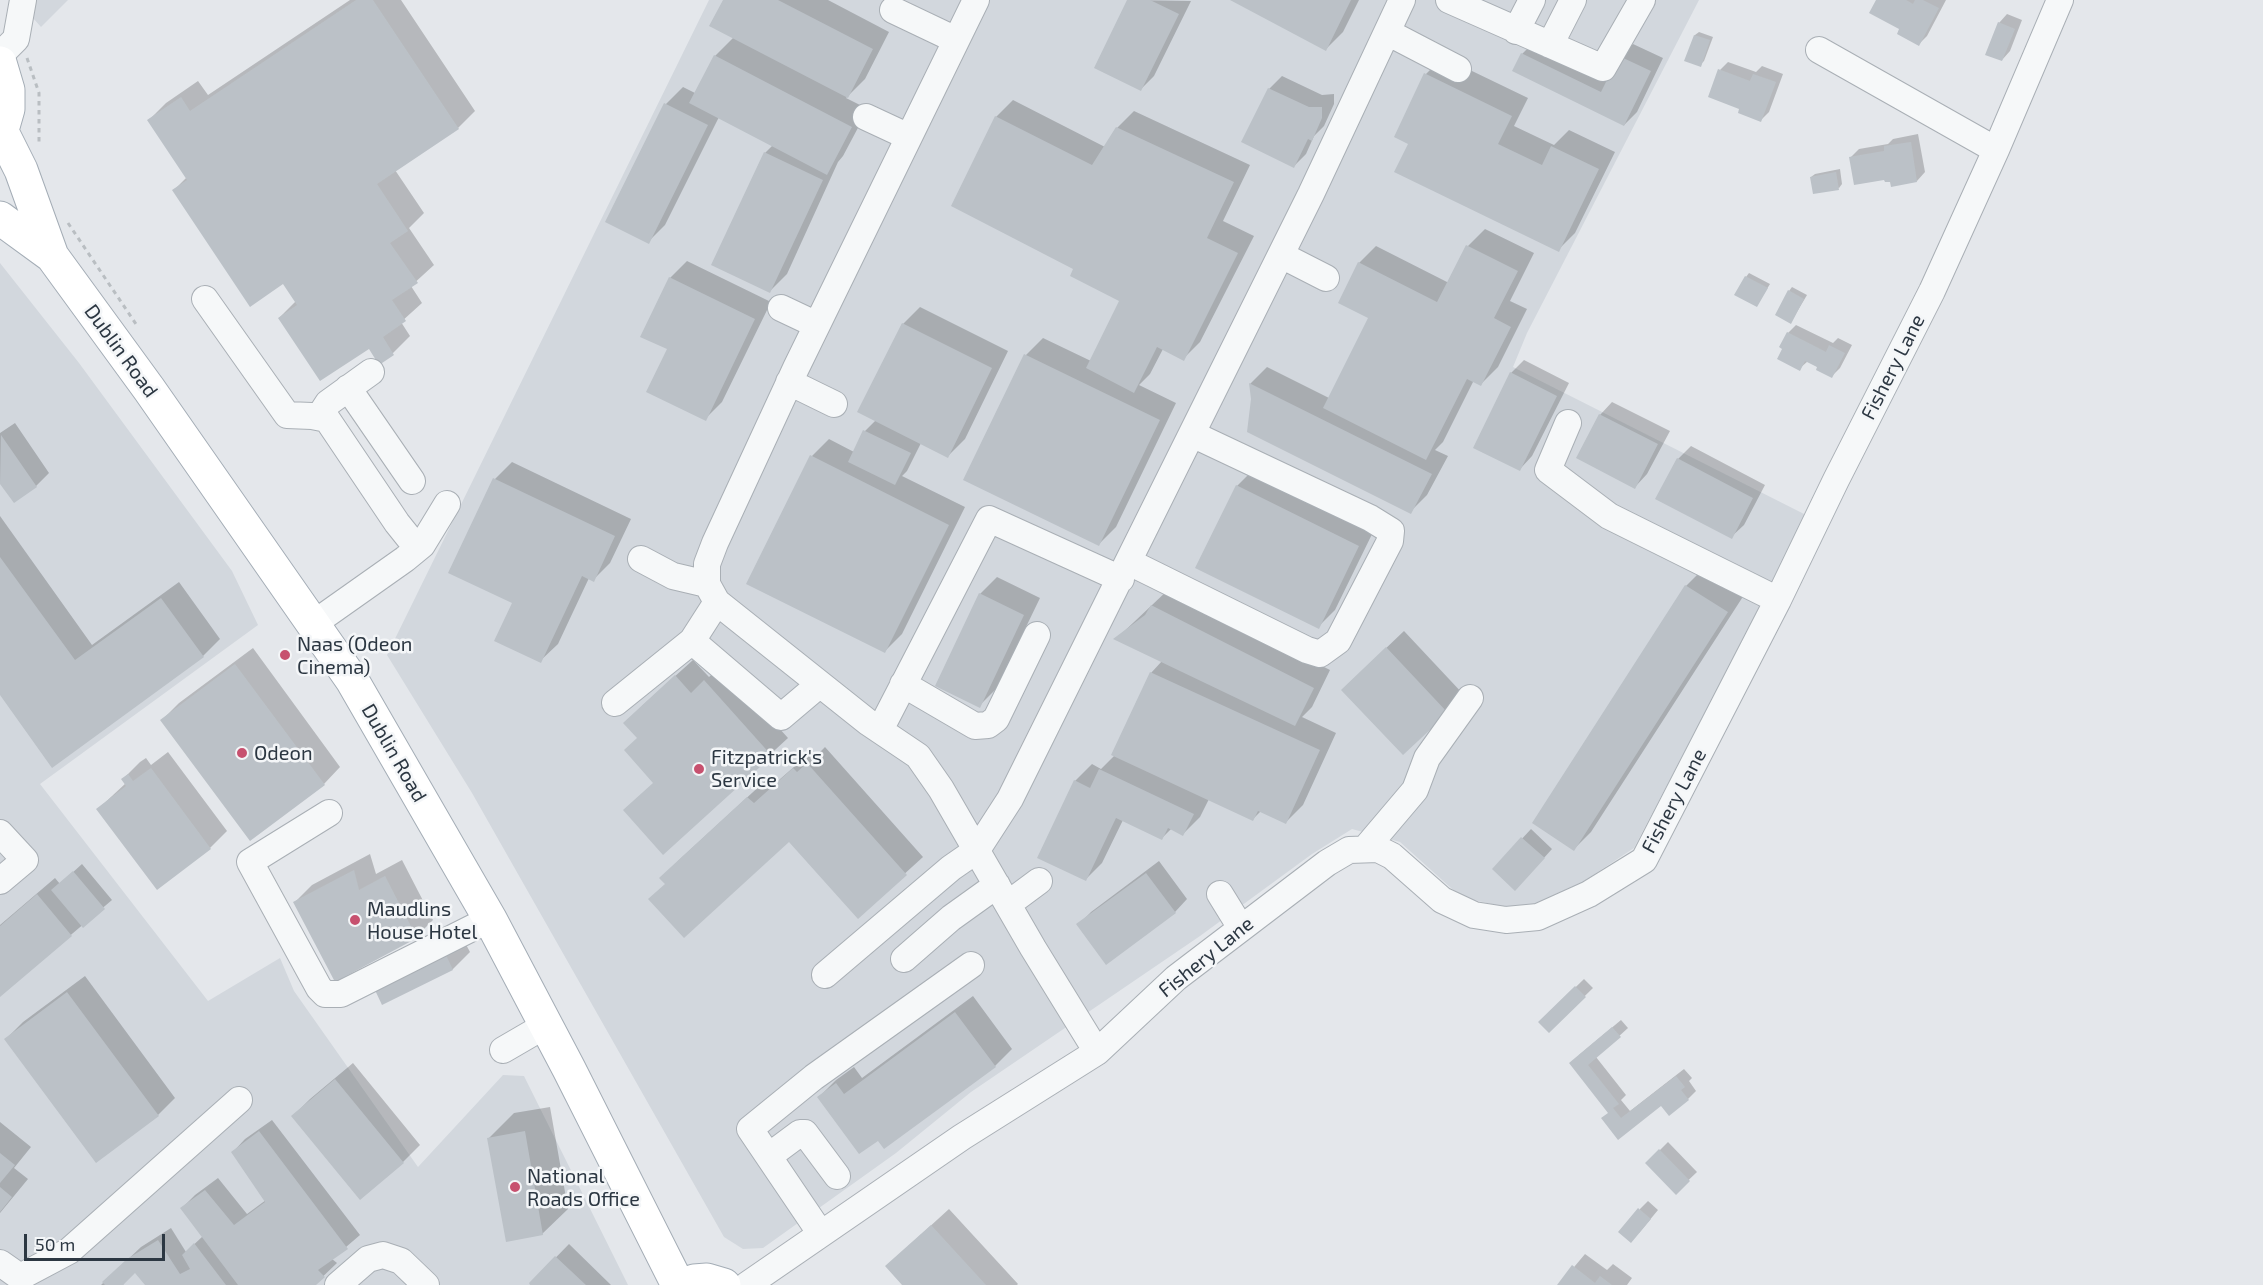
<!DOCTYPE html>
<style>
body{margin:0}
#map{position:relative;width:2263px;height:1285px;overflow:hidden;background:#e4e7eb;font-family:"Exo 2",sans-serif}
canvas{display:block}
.scale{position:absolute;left:24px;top:1234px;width:141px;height:27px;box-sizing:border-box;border:3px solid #2c3742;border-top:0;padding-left:8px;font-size:18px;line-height:21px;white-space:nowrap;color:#2c3742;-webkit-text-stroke:4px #f4f6f8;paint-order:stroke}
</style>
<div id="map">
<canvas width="2263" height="1285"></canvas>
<div class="scale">50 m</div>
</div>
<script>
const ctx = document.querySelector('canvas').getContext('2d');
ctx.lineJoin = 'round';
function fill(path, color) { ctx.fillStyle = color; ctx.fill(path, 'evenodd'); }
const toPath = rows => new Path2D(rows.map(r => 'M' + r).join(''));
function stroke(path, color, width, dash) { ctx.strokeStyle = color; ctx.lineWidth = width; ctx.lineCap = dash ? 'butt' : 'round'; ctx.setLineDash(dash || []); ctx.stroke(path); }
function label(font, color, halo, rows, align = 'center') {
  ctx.font = font + ' "Exo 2",sans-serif'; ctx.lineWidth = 5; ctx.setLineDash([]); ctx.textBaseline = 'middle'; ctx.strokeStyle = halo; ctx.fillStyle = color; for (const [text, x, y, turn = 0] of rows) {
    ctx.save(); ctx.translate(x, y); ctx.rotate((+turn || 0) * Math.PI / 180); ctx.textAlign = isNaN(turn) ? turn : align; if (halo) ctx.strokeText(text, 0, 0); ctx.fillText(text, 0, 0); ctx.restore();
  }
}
fill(toPath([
 [17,0,68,0,41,27],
 [709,0,1699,0,1527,333,1513,367,1808,516,1634,848,1551,903,1504,907,1461,897,1400,842,1352,829,1312,854,1200,936,971,1092,896,1153,763,1248,743,1249,724,1237,472,793,387,655],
 [0,263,79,363,232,571,258,625,40,784,208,1001,280,958,294,991,418,1167,503,1075,524,1076,628,1285,0,1285]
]), '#d2d7dd');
fill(toPath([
 [350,0,401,0,475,111,458,128,395,170,424,213,409,228,434,265,411,286,422,303,401,322,410,336,393,353,380,362,369,347,279,318,296,301,284,282,174,190,187,177,149,120,166,103,198,81,208,95],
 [724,0,828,0,889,32,865,79,846,98,868,109,843,156,838,162,787,274,770,291,765,153,773,145,719,117,665,225,648,242,666,104,683,87,695,93,715,56,734,37],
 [1129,0,1191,1,1154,76,1141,89],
 [1233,0,1359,0,1343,32,1326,49],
 [1877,0,1946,0,1927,36,1919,44],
 [2007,14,2022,20,2010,51,2002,60,1999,23],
 [1699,32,1713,37,1704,61,1700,65,1686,60,1695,35],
 [1535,41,1621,56,1633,44,1663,58,1637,112,1624,125,1514,70,1522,54],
 [1443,57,1528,98,1514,126,1554,145,1569,130,1615,152,1575,233,1558,250,1410,143,1426,74],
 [1728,62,1756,72,1762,66,1783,74,1769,112,1761,120,1741,108,1720,70],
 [1282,76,1322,95,1334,94,1334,104,1324,126,1314,136,1306,154,1294,166,1269,89],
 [1013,100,1105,147,1117,128,1134,111,1250,165,1223,221,1254,236,1200,342,1183,359,1163,349,1150,374,1139,385,1176,403,1116,527,1099,544,965,479,1026,355,1043,338,1091,361,1121,301,1075,269,996,117],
 [1918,134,1925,172,1917,181,1851,157,1859,149,1888,144,1893,139],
 [1840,169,1842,184,1839,188,1811,177,1815,174],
 [1485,229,1534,253,1510,301,1527,309,1498,367,1481,384,1474,380,1443,442,1435,450,1448,456,1427,495,1410,512,1253,398,1250,384,1267,367,1329,398,1370,317,1359,263,1376,246,1449,283,1468,246],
 [687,261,771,302,722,402,705,419,669,349,670,278],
 [1749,273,1770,284,1757,305,1746,277],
 [1792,287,1807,295,1791,322,1789,291],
 [920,307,1008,351,965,439,948,456,921,443,907,471,902,476,965,507,902,634,885,651,812,456,829,439,854,452,865,431,876,420,903,324],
 [1796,325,1833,343,1838,338,1852,345,1840,368,1832,376,1808,361,1799,369,1788,333],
 [1524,360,1569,383,1532,456,1520,469,1511,373],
 [1612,402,1670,431,1647,474,1635,487,1600,415],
 [15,423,49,473,36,486,14,501,0,481,0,433],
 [1691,446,1765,485,1744,525,1731,537,1658,499,1678,459],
 [512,462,631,519,610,563,593,580,589,578,558,644,540,661,514,602,495,479],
 [1254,469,1375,528,1335,610,1318,627,1237,486],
 [0,516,92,645,179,582,220,639,203,656,52,766,0,693],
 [1703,569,1744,595,1591,832,1574,849,1534,823,1686,586],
 [997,577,1040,598,996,689,979,706,980,594],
 [1169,589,1330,670,1312,707,1302,717,1336,733,1303,805,1286,822,1261,811,1253,819,1209,799,1200,817,1183,834,1172,828,1162,838,1123,820,1102,863,1085,880,1075,781,1092,764,1101,769,1115,755,1151,673,1162,661,1116,639],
 [1404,631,1464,695,1447,712,1360,673],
 [253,648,340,767,324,784,162,720,179,703],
 [693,660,709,677,722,665,788,738,663,853,654,782,639,738,642,706],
 [825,747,923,857,858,916,789,840,666,884,678,861,765,781,771,787,811,752,815,757],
 [168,752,227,831,210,848,157,888,98,809,126,783,123,779,140,762,146,758,151,765],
 [1531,829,1552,849,1523,881,1494,869],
 [370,854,376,874,402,860,433,920,416,937,295,902,312,885],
 [1159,861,1187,899,1175,912,1078,925,1091,912],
 [82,864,112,900,0,995,0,925,55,878,60,884],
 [462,937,470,952,453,969,383,1003],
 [85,976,175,1098,158,1115,6,1039,23,1022],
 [1584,979,1593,988,1549,1031,1540,1022],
 [973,996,1012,1049,995,1066,878,1138,819,1097,836,1080,854,1067,862,1078],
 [1621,1020,1628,1028,1596,1057,1626,1095,1621,1100,1630,1111,1684,1069,1692,1078,1689,1081,1696,1091,1688,1099,1661,1104,1618,1138,1609,1112,1579,1055],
 [353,1063,420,1145,403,1162,360,1198,293,1116,310,1099],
 [550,1107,568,1209,542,1234,489,1138,514,1113],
 [272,1120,360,1235,332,1259,337,1263,314,1285,147,1285,136,1271,122,1284,124,1285,101,1285,141,1247,171,1228,186,1252,203,1236,182,1208,195,1195,218,1178,247,1214,266,1200,233,1152,245,1139],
 [0,1122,31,1147,14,1168,28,1179,0,1213],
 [1668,1142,1697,1172,1676,1192,1647,1163],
 [1648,1201,1658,1210,1639,1233,1640,1209],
 [949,1209,1018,1284,1017,1285,904,1285,904,1250],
 [569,1244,611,1285,533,1285,531,1283],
 [1585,1254,1607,1270,1613,1264,1632,1278,1627,1285,1559,1285]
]), '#0003');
fill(toPath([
 [356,0,373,0,459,129,377,184,408,231,390,243,418,283,392,300,406,321,383,337,394,355,379,365,369,349,320,381,278,318,297,305,283,284,250,307,172,190,187,180,147,120,181,97,190,111],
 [723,0,778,0,873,49,848,98,709,26],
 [1127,0,1150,0,1179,14,1141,91,1094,68],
 [1230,0,1351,0,1326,51],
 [1876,0,1906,0,1913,4,1915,0,1923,0,1939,8,1919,46,1897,34,1899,29,1869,13],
 [1998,22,2015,29,2002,61,1985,55],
 [1694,35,1710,40,1701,67,1684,61],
 [1521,53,1601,92,1619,56,1651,71,1624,126,1512,71],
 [714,55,852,127,827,175,689,103],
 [1718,69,1750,81,1753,74,1776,82,1761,122,1738,113,1739,109,1708,97],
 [1424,73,1512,116,1498,144,1542,165,1551,146,1599,169,1559,252,1394,172,1408,144,1394,137],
 [1268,88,1309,107,1322,107,1322,118,1312,141,1308,139,1294,168,1241,142],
 [664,103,708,125,649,244,605,222],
 [995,116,1092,165,1116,127,1234,182,1207,238,1238,253,1184,361,1157,347,1134,393,1086,368,1119,301,1070,276,1073,269,951,206],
 [1911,142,1917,182,1891,187,1890,182,1885,182,1884,180,1854,185,1849,157,1884,151,1884,146],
 [764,152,823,180,770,293,711,265],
 [1836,172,1839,190,1813,194,1810,177],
 [1466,245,1518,271,1494,318,1511,327,1481,386,1467,379,1426,460,1323,408,1368,318,1338,303,1358,262,1437,302],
 [1745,276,1768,288,1757,307,1734,295],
 [669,277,755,319,706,421,646,392,667,349,640,337],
 [1788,290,1804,299,1791,324,1775,315],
 [902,323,992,368,948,458,857,412],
 [1787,332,1826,352,1829,345,1845,353,1832,378,1816,370,1817,367,1805,361,1800,371,1777,359,1782,349,1779,347],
 [1024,354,1160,420,1099,546,963,480],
 [1510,372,1557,396,1520,471,1473,448],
 [1249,383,1432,474,1411,514,1247,432,1251,399],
 [1599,414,1658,444,1635,489,1576,458],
 [863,430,911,453,895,485,848,462],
 [1,435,37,487,14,503,0,484],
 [810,455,949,525,885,653,746,584],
 [1677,458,1753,498,1732,539,1655,499],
 [493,478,615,536,594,582,582,576,541,663,494,641,512,603,448,573],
 [1236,485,1359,546,1319,629,1195,568],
 [0,557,75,660,161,598,204,657,52,768,0,695],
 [1685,585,1728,612,1574,851,1532,823],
 [979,593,1024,615,980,708,935,686],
 [1151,605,1314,688,1295,726,1113,639,1145,615],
 [1386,647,1448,713,1403,755,1341,690],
 [235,664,325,785,250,841,160,720],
 [1150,672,1320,750,1286,824,1258,811,1253,821,1111,755],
 [675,675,691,693,704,680,772,756,663,855,623,810,653,783,624,750,637,738,623,723],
 [807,763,907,875,858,919,789,842,684,938,648,899,665,884,659,878,747,797,754,803,793,768,797,772],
 [151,768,211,849,157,890,96,809,126,786,121,779,128,774,133,781],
 [1099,769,1194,814,1183,836,1168,828,1162,840,1116,818,1086,881,1037,858,1074,780,1090,788],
 [1521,837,1545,858,1515,891,1492,869],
 [354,870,359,890,385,876,417,938,335,982,293,902],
 [73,871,105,909,83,928,51,890],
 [1146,873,1176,913,1106,965,1076,924],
 [37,894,72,936,0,997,0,926],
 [445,953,453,970,382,1005,374,988],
 [1575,986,1586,997,1549,1033,1538,1022],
 [67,992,159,1116,96,1163,4,1039],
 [955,1012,996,1067,884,1149,878,1141,859,1154,817,1097,836,1083,844,1094],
 [1612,1027,1621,1037,1588,1065,1619,1104,1613,1108,1621,1118,1676,1076,1685,1087,1681,1090,1689,1100,1669,1116,1661,1106,1618,1140,1601,1118,1608,1113,1569,1063],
 [335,1079,404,1163,360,1200,291,1116],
 [259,1131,348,1249,318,1270,325,1277,316,1285,238,1285,180,1208,205,1190,234,1225,265,1202,231,1152],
 [525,1131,543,1235,506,1242,487,1138],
 [1659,1149,1690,1181,1676,1195,1645,1163],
 [0,1153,15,1165,0,1183],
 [0,1187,12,1197,0,1212],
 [1638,1208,1651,1219,1631,1243,1618,1232],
 [931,1225,986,1285,902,1285,885,1266],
 [158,1240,180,1274,190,1269,182,1255,194,1243,226,1285,145,1285,135,1273,123,1285,105,1285,102,1282,127,1259],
 [555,1256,586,1285,530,1285,529,1283],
 [1572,1265,1595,1283,1600,1276,1612,1285,1557,1285]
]), '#bbc1c7');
const minor = toPath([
 [976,0,796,368,715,543,707,564,707,584,717,602,869,723,918,756,941,789,1033,948,1097,1052],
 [1449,0,1603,68,1642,0],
 [893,10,956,40],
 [1516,31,1532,0],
 [1387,32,1458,69],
 [1550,45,1573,0],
 [1819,50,1996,150],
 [0,55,16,39,23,0],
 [866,117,909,137],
 [1281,255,1326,278],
 [205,299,287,415,312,416,327,419,397,523,417,548],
 [781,308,817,325],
 [789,382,834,404],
 [348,388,412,481],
 [319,417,328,403,371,372],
 [1568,423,1548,470,1609,516,1778,600],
 [641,559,673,576,707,584],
 [1129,562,1307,650,1320,654,1338,641,1390,541,1391,531,1370,518,1192,434],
 [717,602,692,641,781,717,820,684],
 [313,624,405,559,422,545,447,504],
 [903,684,975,726,988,725,996,719,1037,635],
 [615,703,692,641],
 [880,730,989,519,1121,579],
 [329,813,250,862,319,988,325,994,341,994,490,919],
 [0,833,25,860,0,881],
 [1365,849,1415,790,1427,758,1470,698],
 [1220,894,1241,928],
 [1008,904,1039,881],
 [904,959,951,918,997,885],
 [825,975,951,868,977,850,1010,799,1311,194,1402,0],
 [503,1050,546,1025],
 [769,1156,800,1133,805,1133,837,1176],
 [821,1234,750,1129,814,1077,971,965],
 [0,1263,20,1277,69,1251,239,1100],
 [338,1285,368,1259,383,1255,401,1261,426,1285],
 [747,1285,962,1137,1097,1052,1176,978,1327,863,1349,850,1378,849,1392,856,1442,900,1474,915,1506,920,1538,917,1589,894,1644,860,1778,600,1836,480,1932,291,1996,150,2060,0]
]);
const major = toPath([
 [0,63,8,90,8,109,0,137],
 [2,132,21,170,52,256,149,389,352,680,490,919,569,1069,678,1285],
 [0,218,52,256],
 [684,1285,694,1281,707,1280,724,1285]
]);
stroke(minor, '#a9afb5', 28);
stroke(major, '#a4adb6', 35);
stroke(toPath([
 [27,58,39,93,39,145],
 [68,223,138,327]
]), '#b9bec2', 3, [4.5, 4.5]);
stroke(minor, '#f6f8f9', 26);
stroke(major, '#fff', 33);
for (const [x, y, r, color] of [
 [285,655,6,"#c7516f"],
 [242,753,6,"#c7516f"],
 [699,769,6,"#c7516f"],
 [355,920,6,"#c7516f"],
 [515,1187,6,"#c7516f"]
]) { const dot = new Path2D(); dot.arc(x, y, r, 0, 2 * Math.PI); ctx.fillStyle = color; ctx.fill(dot); stroke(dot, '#f4f6f8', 2); }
label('20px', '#2c3742', '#f4f6f8', [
 ["Dublin Road",121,351,54],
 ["Fishery Lane",1893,367,-63],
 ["Dublin Road",394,753,60],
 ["Fishery Lane",1674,801,-62],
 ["Fishery Lane",1206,957,-39]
]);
label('20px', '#2c3742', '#f4f6f8', [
 ["Naas (Odeon",297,644],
 ["Cinema)",297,667],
 ["Odeon",254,753],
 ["Fitzpatrick's",711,757],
 ["Service",711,780],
 ["Maudlins",367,909],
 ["House Hotel",367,932],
 ["National",527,1176],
 ["Roads Office",527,1199]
], 'left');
</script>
